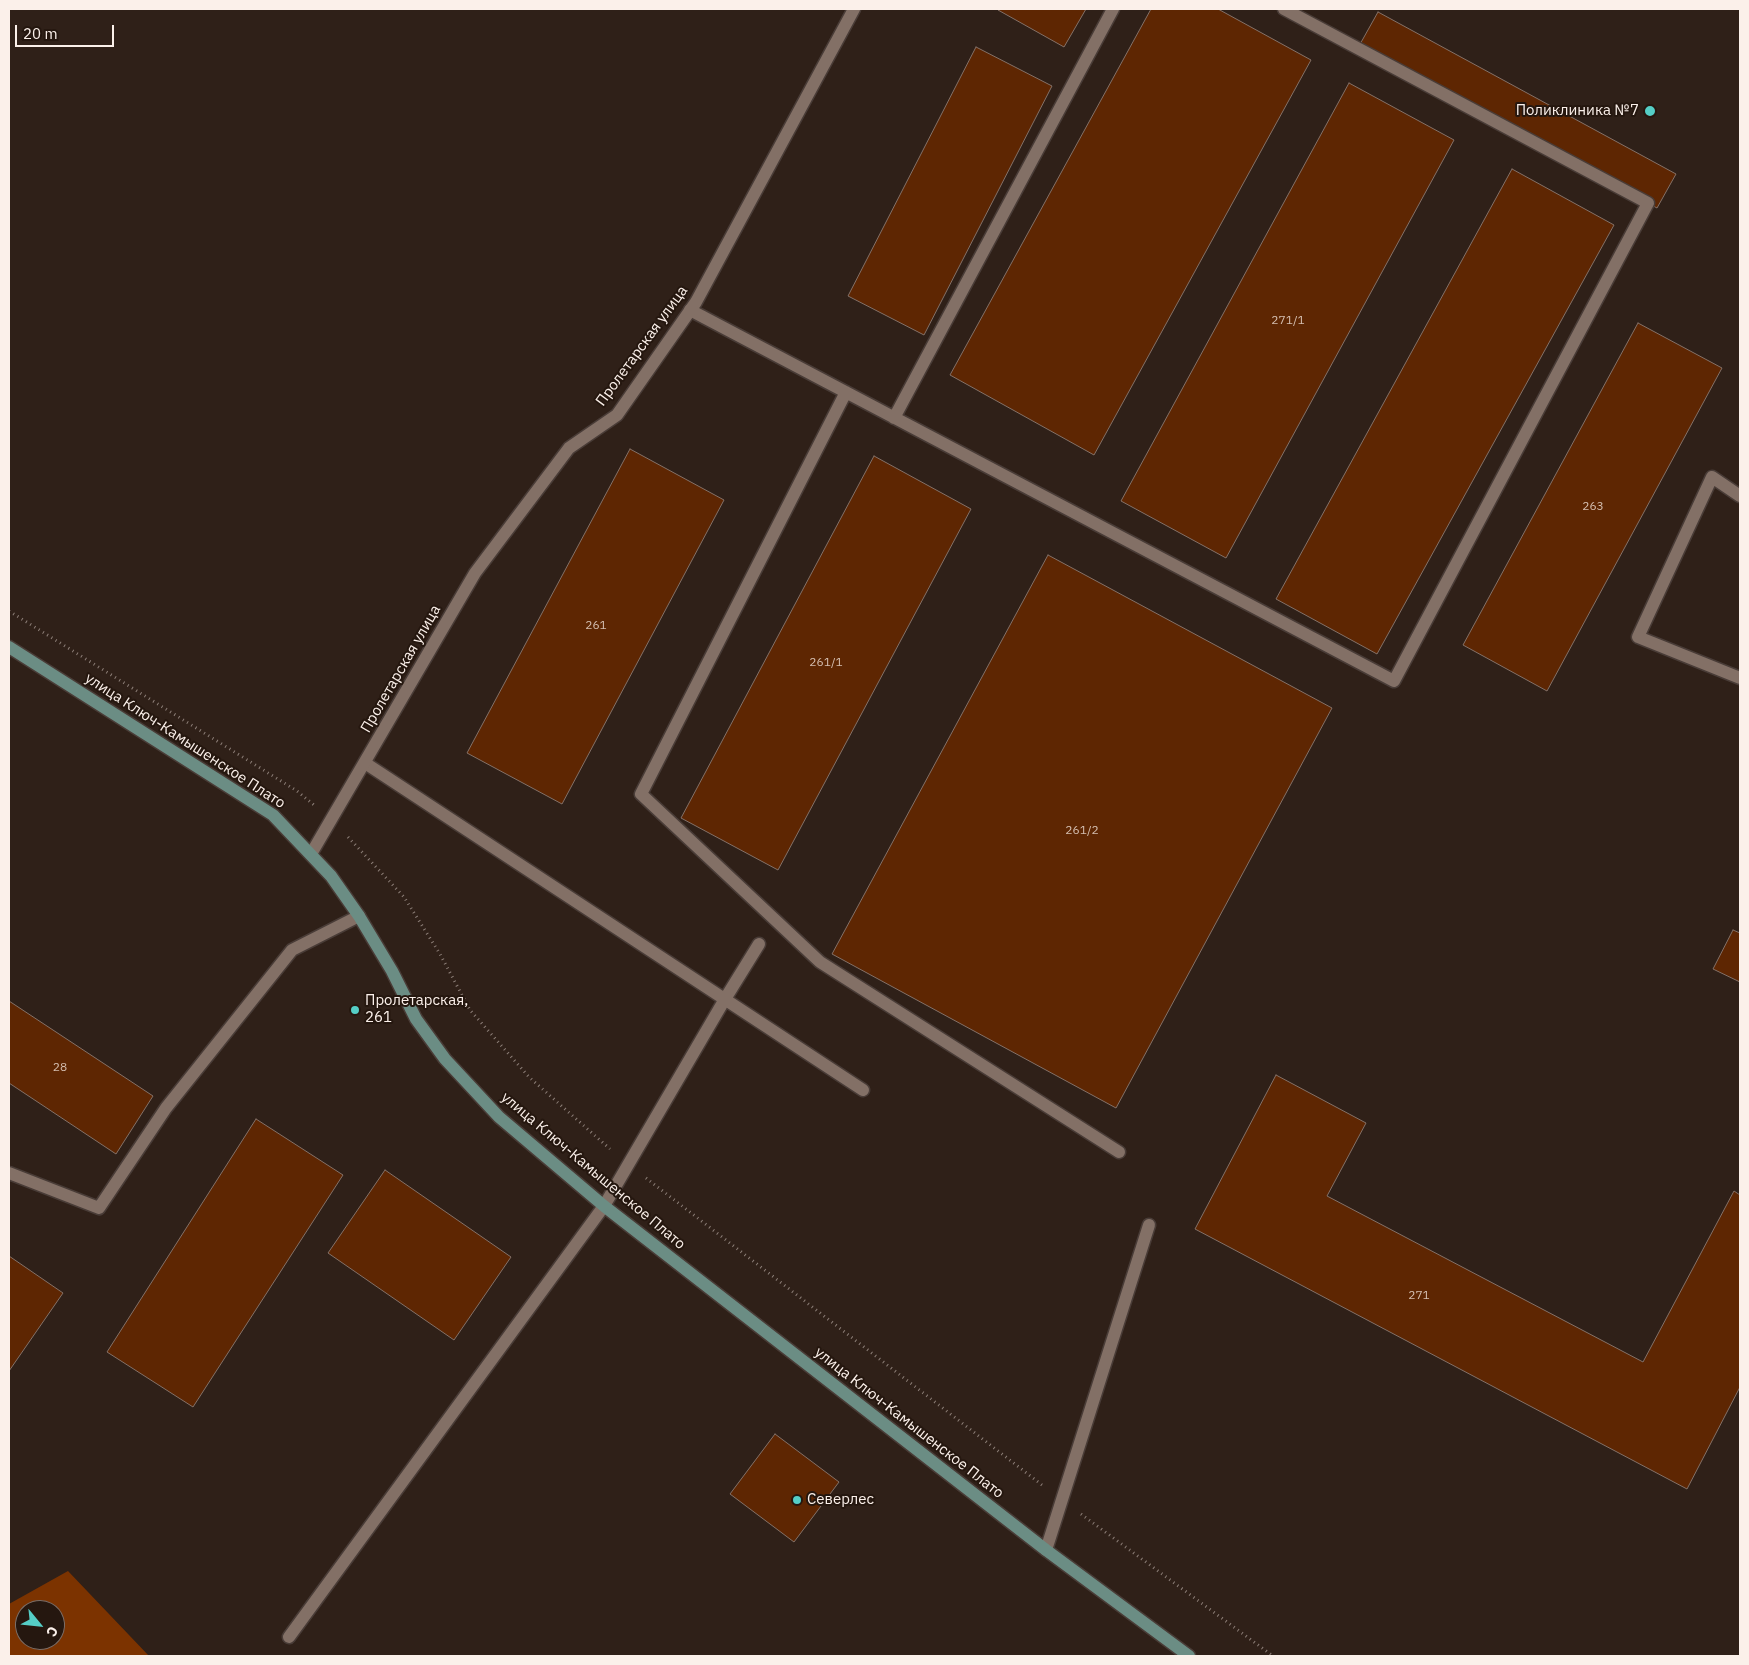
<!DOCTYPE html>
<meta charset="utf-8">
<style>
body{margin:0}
#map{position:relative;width:1749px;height:1665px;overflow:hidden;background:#2f2018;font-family:"IBM Plex Sans",sans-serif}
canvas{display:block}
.frame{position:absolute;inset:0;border:10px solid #fbf0ea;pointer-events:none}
.north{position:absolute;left:15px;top:1600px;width:50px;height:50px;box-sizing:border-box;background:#25170f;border:1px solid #7b6e67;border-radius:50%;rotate:118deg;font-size:14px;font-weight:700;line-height:20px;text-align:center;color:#fbf0ea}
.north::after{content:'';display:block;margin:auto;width:18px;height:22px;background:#55cec6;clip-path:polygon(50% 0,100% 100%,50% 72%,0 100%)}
.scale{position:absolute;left:15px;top:25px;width:99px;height:22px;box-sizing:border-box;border:2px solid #fbf0ea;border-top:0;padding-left:6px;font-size:15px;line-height:18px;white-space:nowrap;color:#fbf0ea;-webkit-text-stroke:4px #25170f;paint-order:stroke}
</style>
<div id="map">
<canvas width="1749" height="1665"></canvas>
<div class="frame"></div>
<div class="north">С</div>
<div class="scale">20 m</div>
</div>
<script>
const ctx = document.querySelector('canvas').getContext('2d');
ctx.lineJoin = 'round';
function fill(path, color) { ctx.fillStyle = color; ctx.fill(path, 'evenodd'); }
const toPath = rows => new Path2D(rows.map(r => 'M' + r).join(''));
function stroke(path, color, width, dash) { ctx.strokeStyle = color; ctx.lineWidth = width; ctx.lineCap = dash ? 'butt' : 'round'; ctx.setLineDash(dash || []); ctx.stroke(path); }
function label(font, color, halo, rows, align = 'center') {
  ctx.font = font + ' "IBM Plex Sans",sans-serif'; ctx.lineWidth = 4; ctx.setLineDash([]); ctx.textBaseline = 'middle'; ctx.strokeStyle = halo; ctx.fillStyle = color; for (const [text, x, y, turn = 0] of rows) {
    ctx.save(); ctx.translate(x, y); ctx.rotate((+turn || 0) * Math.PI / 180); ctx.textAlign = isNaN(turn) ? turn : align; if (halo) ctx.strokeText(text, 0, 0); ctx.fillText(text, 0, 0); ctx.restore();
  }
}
fill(toPath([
 [68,1571,149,1656,9,1656,9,1604],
 [25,1610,55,1610,55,1640,25,1640]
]), '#7c3300');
const building = toPath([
 [999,9,1086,9,1064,47,998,10,999,9],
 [1151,9,1218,9,1311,60,1094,455,950,375,1151,9],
 [1378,12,1676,174,1657,208,1359,46,1378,12],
 [976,47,1052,86,924,335,848,296,976,47],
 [1349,83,1454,140,1226,558,1121,501,1349,83],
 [1512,169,1614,225,1377,654,1276,599,1512,169],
 [1638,323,1722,368,1547,691,1463,645,1638,323],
 [630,449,724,500,562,804,467,753,630,449],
 [874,456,971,509,778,870,681,818,874,456],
 [1048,555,1332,708,1116,1108,832,954,1048,555],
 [1733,930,1740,933,1740,982,1713,969,1733,930],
 [9,1001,153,1096,116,1154,9,1083,9,1001],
 [1276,1075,1366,1123,1327,1196,1643,1362,1734,1191,1740,1195,1740,1387,1687,1489,1195,1229,1276,1075],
 [256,1119,343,1175,193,1407,107,1352,256,1119],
 [385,1170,511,1257,454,1340,328,1253,385,1170],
 [9,1256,63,1293,9,1371,9,1256],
 [775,1434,839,1482,794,1542,730,1494,775,1434]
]);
fill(building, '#5e2602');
stroke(building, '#847168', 1);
const lane = toPath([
 [690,310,1394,681,1648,203,1284,9],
 [846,392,641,794,820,962,1119,1152],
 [894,418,1113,9],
 [1740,496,1712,477,1638,637,1740,678],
 [365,763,863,1090],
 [9,1173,99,1208,166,1108,292,950,359,916],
 [1046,1550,1149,1225],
 [289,1637,604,1206,725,999,759,944]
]);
const street = toPath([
 [311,854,475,573,569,448,617,415,696,302,854,9]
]);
const secondary = toPath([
 [9,647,273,815,331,876,359,916,392,971,416,1019,445,1059,499,1117,604,1206,1046,1550,1189,1656]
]);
stroke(lane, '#493c37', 15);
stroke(street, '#493c37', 15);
stroke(secondary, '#493c37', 15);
stroke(toPath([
 [9,611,297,791,314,805],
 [348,837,404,897,440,954,470,1010,529,1077,610,1149],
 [646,1178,1042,1485],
 [1081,1514,1273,1656]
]), '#8d7f78', 3, [1, 4]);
stroke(lane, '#837066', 12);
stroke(street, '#837066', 12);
stroke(secondary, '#6b8d84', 12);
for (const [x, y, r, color] of [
 [1650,111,6,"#55cec6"],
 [355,1010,5,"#55cec6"],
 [797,1500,5,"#55cec6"]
]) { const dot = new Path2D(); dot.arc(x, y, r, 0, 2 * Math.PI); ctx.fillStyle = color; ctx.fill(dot); stroke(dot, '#25170f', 2); }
label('12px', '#d4beb0', null, [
 ["271/1",1288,321],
 ["263",1593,507],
 ["261",596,626],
 ["261/1",826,663],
 ["261/2",1082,831],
 ["28",60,1068],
 ["271",1419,1296]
]);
label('15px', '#fbf0ea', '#25170f', [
 ["Поликлиника №7",1639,111,"right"],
 ["Пролетарская,",365,1001],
 ["261",365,1018],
 ["Северлес",807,1500]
], 'left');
label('15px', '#fbf0ea', '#25170f', [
 ["Пролетарская улица",642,346,-54],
 ["Пролетарская улица",401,669,-60],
 ["улица Ключ-Камышенское Плато",185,741,33],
 ["улица Ключ-Камышенское Плато",593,1171,40],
 ["улица Ключ-Камышенское Плато",909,1423,38]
]);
</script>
